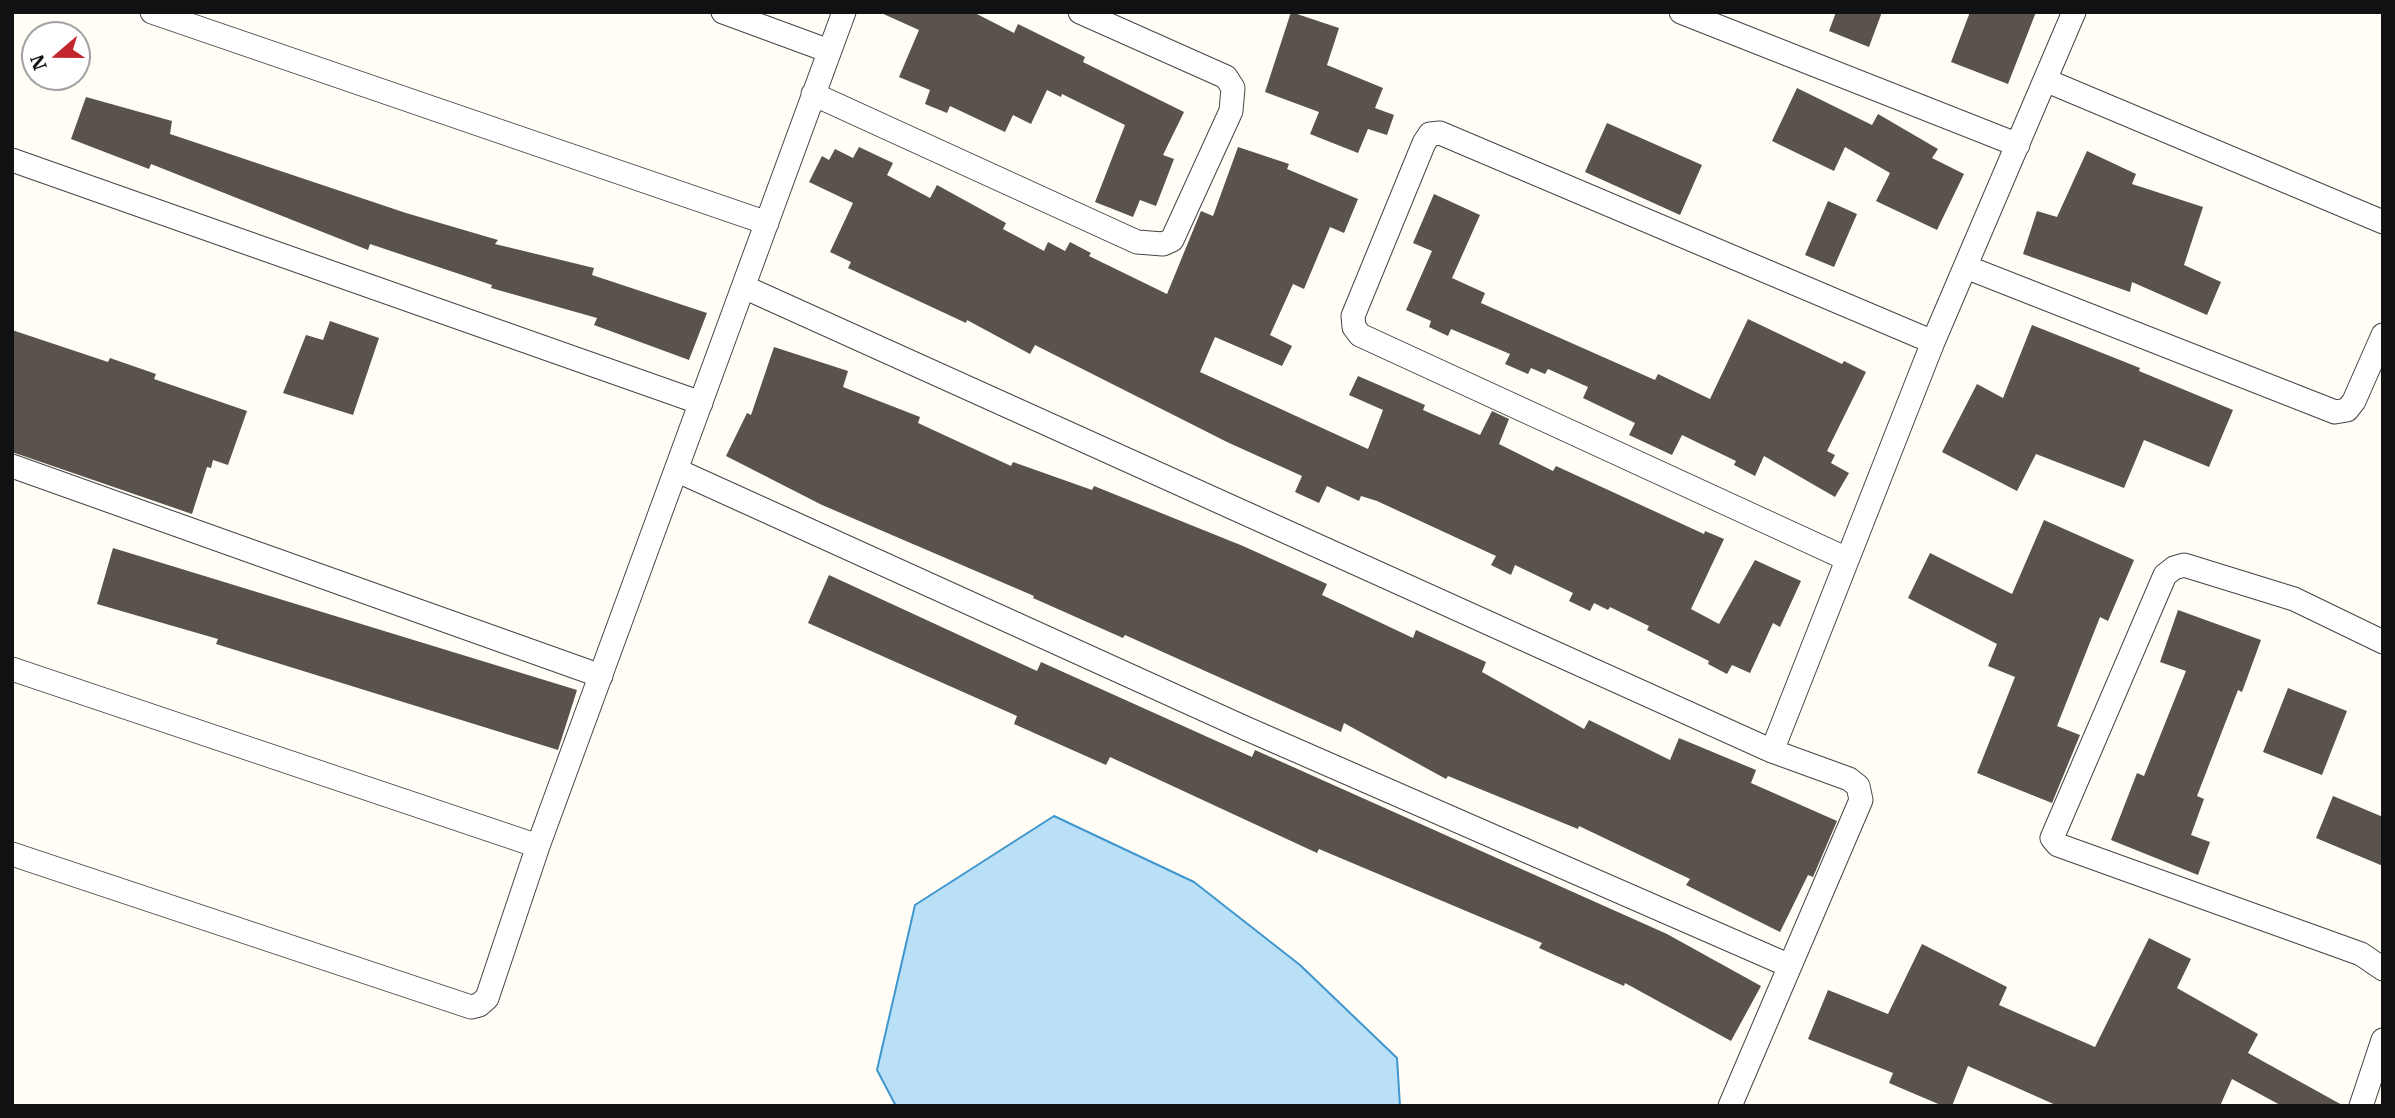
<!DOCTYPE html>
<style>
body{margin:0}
#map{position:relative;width:2395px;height:1118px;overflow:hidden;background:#fffdf5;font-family:"IBM Plex Serif",serif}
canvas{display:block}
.frame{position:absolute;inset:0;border:14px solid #111;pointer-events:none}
.north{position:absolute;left:21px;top:21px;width:70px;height:70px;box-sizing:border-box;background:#fff;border:2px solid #a0a0a0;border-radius:50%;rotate:250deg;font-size:19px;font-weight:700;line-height:28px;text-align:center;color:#111}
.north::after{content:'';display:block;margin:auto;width:24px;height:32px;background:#c4262e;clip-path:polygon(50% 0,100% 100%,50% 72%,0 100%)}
</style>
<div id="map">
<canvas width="2395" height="1118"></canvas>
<div class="frame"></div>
<div class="north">N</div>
</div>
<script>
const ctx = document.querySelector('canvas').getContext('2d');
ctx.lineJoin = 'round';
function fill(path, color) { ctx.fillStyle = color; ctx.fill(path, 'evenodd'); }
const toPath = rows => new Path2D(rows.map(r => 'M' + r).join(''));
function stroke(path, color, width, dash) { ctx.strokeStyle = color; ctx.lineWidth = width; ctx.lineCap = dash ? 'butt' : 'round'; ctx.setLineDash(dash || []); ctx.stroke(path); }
const water = toPath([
 [1054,816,1194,882,1300,965,1397,1058,1400,1106,896,1106,877,1070,915,905,1054,816]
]);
fill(water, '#b9e0f7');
stroke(water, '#3f96cf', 2);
fill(toPath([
 [879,12,973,12,1014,33,1018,24,1085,57,1083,62,1184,112,1163,155,1174,159,1156,206,1140,200,1133,217,1095,202,1125,125,1062,94,1061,97,1047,90,1031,124,1013,115,1005,132,950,106,947,113,925,104,930,90,899,77,919,30],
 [1291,12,1339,28,1327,65,1383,88,1375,108,1394,115,1387,135,1368,129,1358,153,1310,134,1319,112,1265,92],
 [1836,12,1882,12,1869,47,1829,31],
 [1970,12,2036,12,2008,84,1951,62],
 [1797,88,1872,125,1878,114,1938,149,1932,158,1964,174,1937,230,1876,201,1890,173,1845,147,1834,171,1772,141],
 [86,97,172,121,170,134,406,213,498,240,495,244,594,268,592,275,707,313,689,360,594,325,597,318,491,288,492,285,370,244,368,250,151,164,149,169,71,139],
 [1607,123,1702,165,1680,215,1585,172],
 [859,147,893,163,887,175,930,198,937,185,1006,223,1003,229,1044,251,1048,242,1065,251,1070,242,1091,253,1089,256,1167,294,1201,211,1213,216,1238,147,1289,164,1287,169,1358,199,1344,233,1330,227,1304,289,1293,284,1270,335,1292,346,1282,366,1215,337,1200,372,1368,449,1383,410,1349,395,1358,376,1425,405,1423,410,1480,435,1492,411,1509,419,1499,444,1553,471,1556,466,1704,534,1705,531,1724,539,1691,609,1719,624,1755,560,1801,581,1780,627,1773,623,1750,673,1732,665,1727,674,1708,664,1709,661,1647,630,1649,626,1610,607,1608,610,1594,603,1590,611,1569,601,1573,593,1515,565,1511,575,1491,565,1496,556,1377,501,1361,496,1359,501,1327,486,1319,503,1295,492,1302,476,1227,442,1035,345,1030,354,967,320,966,323,848,268,851,262,830,252,853,203,809,182,822,156,829,160,835,149,853,158],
 [2087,151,2136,174,2132,184,2203,207,2184,265,2221,282,2207,315,2132,282,2130,292,2023,254,2037,211,2057,217],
 [1434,194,1480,215,1452,278,1485,293,1481,303,1655,380,1658,374,1710,399,1748,319,1842,364,1844,361,1866,372,1827,451,1835,455,1831,463,1849,473,1835,497,1764,456,1755,476,1734,465,1736,461,1682,435,1672,455,1629,435,1635,423,1583,398,1588,387,1548,369,1545,374,1531,368,1528,374,1505,364,1510,354,1451,329,1448,336,1429,327,1431,321,1406,310,1432,251,1413,243],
 [1828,201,1857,214,1834,267,1805,255],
 [330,321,379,338,353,415,283,393,306,335,323,340],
 [2032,325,2140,368,2139,371,2233,410,2209,467,2144,440,2124,488,2036,454,2017,491,1942,452,1977,384,2003,398],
 [12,330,108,362,110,358,156,374,154,379,247,411,228,465,213,460,211,468,207,467,192,514,12,452],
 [774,347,848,371,843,387,920,417,918,423,1011,466,1013,462,1092,490,1094,486,1243,546,1327,584,1322,595,1413,638,1416,630,1486,662,1482,672,1584,729,1589,720,1670,760,1679,738,1756,770,1751,783,1837,821,1813,877,1808,875,1780,932,1686,885,1690,879,1579,826,1578,829,1448,776,1446,779,1344,723,1341,732,1125,635,1123,638,1033,598,1034,596,822,505,726,456,747,413,751,415],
 [2044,520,2134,560,2108,621,2100,617,2057,726,2080,735,2052,803,1977,773,2015,677,1988,666,1997,644,1908,598,1930,553,2012,594],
 [113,548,577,690,558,750,216,644,218,639,97,604],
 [829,575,1037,671,1041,662,1252,757,1255,750,1667,934,1761,986,1731,1041,1625,983,1624,986,1539,948,1542,943,1319,849,1317,853,1110,757,1106,765,1014,724,1017,716,808,623],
 [2178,610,2261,640,2242,692,2238,690,2197,796,2204,799,2191,835,2210,842,2198,875,2111,840,2137,773,2144,776,2186,671,2160,662],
 [2288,688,2347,711,2322,775,2263,752],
 [2333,796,2383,817,2383,866,2316,838],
 [2149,938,2191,959,2177,988,2258,1034,2248,1053,2344,1106,2282,1106,2232,1079,2220,1106,2058,1106,1968,1066,1952,1106,1943,1106,1889,1083,1893,1073,1808,1039,1828,990,1888,1014,1922,944,2007,987,1999,1005,2095,1047]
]), '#5a524d');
const street = toPath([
 [152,12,767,223],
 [723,12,829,51],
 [1681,12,2018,145],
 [2045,80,2383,222],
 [813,94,1137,242,1163,244,1172,240,1231,111,1233,88,1226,77,1080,12],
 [12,160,701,403],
 [1966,267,2335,412,2347,410,2354,401,2383,335],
 [744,287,1772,751,1849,779,1858,786,1861,800,1730,1106],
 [12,466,601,676],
 [676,470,1245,728,1790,966],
 [1847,559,1360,335,1354,327,1353,316,1424,143,1430,134,1440,133,1933,342],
 [2383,642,2294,599,2184,565,2174,568,2165,575,2052,838,2058,845,2361,954,2383,969],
 [12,669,538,846],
 [1772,751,1933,342,2074,12],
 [12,854,471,1007,479,1005,487,998,538,846,844,12],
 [2361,1106,2383,1040]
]);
stroke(street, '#444', 25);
stroke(street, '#fff', 23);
</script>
